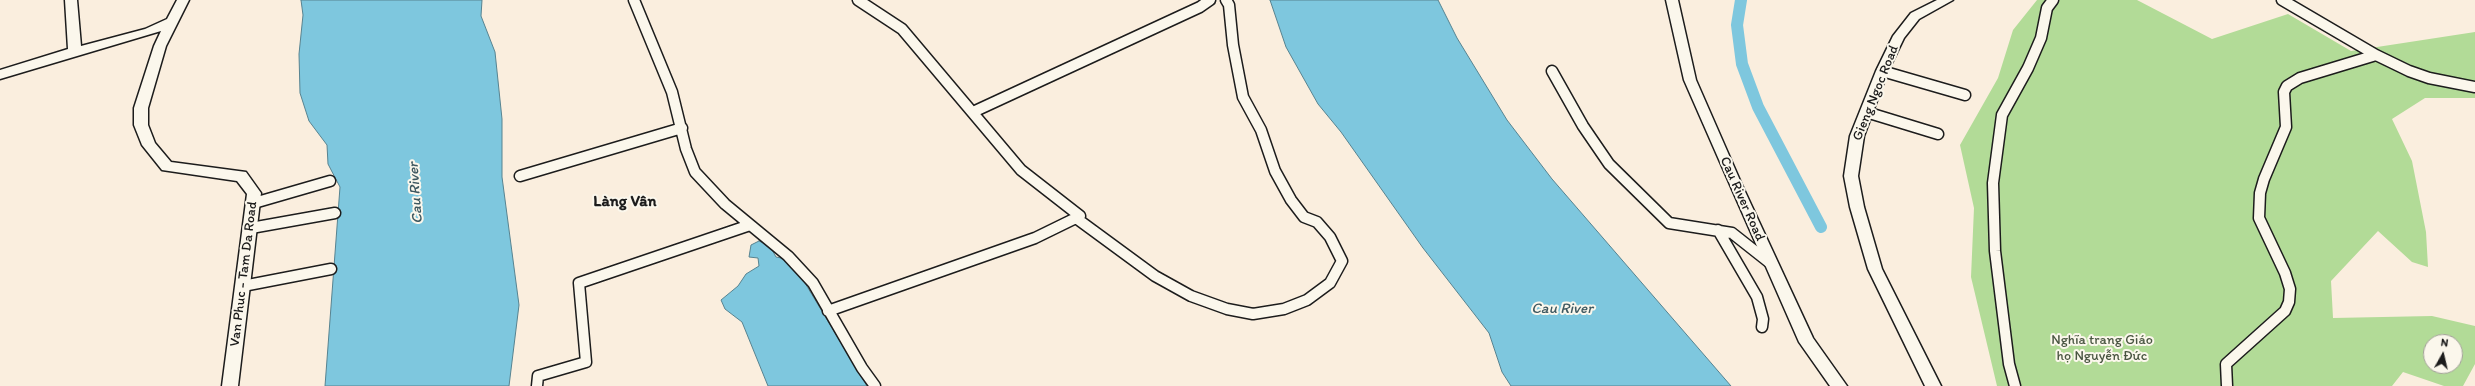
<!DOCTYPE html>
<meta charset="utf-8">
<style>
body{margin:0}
#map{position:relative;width:2475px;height:386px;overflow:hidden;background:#faeede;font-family:Itim,sans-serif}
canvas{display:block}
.north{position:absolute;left:2423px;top:334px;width:40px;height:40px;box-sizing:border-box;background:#fbf7ec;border:1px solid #a29f99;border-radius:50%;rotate:8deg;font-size:11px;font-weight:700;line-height:16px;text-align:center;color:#1c1c1c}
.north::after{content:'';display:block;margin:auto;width:14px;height:18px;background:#1c1c1c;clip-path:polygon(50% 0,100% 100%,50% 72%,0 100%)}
</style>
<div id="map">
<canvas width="2475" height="386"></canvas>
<div class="north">N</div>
</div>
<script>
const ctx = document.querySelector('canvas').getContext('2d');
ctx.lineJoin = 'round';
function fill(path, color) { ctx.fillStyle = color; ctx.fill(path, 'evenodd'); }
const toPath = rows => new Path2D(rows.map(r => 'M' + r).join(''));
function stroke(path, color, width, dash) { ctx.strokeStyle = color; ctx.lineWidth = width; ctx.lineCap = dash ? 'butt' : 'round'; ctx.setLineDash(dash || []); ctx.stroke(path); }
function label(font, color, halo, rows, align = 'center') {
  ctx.font = font + ' Itim,sans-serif'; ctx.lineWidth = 4; ctx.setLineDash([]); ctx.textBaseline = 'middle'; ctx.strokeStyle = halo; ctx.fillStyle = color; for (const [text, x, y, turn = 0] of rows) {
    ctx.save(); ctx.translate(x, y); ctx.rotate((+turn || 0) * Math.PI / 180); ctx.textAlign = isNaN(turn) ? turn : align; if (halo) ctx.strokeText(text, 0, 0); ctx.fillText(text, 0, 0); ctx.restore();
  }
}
fill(toPath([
 [2037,0,2137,0,2212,39,2288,14,2351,51,2475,32,2475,98,2425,98,2392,119,2412,161,2426,232,2428,267,2412,262,2378,231,2331,281,2333,318,2432,316,2475,326,2475,364,2463,386,2444,386,2403,372,2392,386,1997,386,1971,277,1974,208,1960,145,1998,78,2013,30],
 [2431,342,2455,342,2455,366,2431,366]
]), '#b2db97');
const water = toPath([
 [301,0,482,0,481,16,495,52,502,119,502,177,519,305,509,386,325,386,340,187,328,164,327,145,309,121,300,93,299,54,303,15,301,0],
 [1270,0,1438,0,1457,38,1507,120,1552,179,1731,386,1511,386,1502,372,1489,333,1423,248,1341,132,1318,104,1286,47,1270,0],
 [759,241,770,246,776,257,786,259,805,283,867,386,768,386,742,322,725,309,721,300,738,286,746,274,759,266,758,258,749,257,751,245,759,241]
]);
fill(water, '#7ec7de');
stroke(water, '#578390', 1);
stroke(toPath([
 [1741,0,1737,25,1742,64,1758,107,1821,227]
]), '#7ec7de', 12);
const street = toPath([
 [634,0,672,92,686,149,695,172,725,204,788,256,813,283,862,368,875,386],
 [2282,0,2376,55,2409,71,2429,78,2475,87],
 [1552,71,1583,126,1609,164,1669,223,1732,233,1770,263],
 [1882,71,1965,95],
 [973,112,1200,7,1210,0],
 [1866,112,1938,134],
 [520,176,682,128],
 [254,203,330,181],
 [1076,218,1155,276,1191,296,1227,309,1253,314,1284,309,1307,300,1330,283,1342,261,1330,237,1317,222,1304,217,1291,200,1275,171,1261,130,1243,97,1233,45,1229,5,1226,0],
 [251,228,335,213],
 [1718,230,1757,297,1763,319,1762,327],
 [243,286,331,269],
 [828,311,1035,238,1080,216,1021,170,902,29,858,0],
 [537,386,538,376,586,362,579,283,750,225],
 [2015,386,2009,364,1995,251,1993,183,2002,115,2028,68,2041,38,2047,8,2053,0],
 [2227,386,2226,364,2285,311,2289,302,2290,289,2285,273,2259,218,2260,193,2264,179,2286,127,2284,92,2287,86,2300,78,2376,55]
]);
const secondary = toPath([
 [65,0,77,0,81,46,145,29,167,19,177,0,189,0,166,46,148,108,148,125,155,143,171,162,246,172,261,193,238,386,222,386,247,194,237,181,162,170,142,145,134,125,134,108,154,46,161,31,0,79,0,70,68,49,65,0],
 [1666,0,1678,0,1696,80,1742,185,1813,338,1847,386,1830,386,1799,342,1684,80,1666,0],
 [1937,0,1953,0,1919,19,1904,38,1888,71,1864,136,1858,176,1864,207,1882,269,1941,386,1925,386,1868,269,1850,207,1844,176,1850,136,1876,71,1893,36,1911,13,1937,0]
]);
stroke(street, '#1c1c1c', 13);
stroke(secondary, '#1c1c1c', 3);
stroke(street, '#fbf7ec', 10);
fill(secondary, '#fbf7ec');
label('14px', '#1c1c1c', '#fbf7ec', [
 ["Gieng Ngoc Road",1876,93,-68],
 ["Cau River Road",1742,199,66],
 ["Van Phuc - Tam Da Road",244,274,-83]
]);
label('14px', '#495541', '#fbf7ec', [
 ["Nghĩa trang Giáo",2102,340],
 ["họ Nguyễn Đức",2102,356]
]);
label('italic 15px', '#3e5860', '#fbf7ec', [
 ["Cau River",416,193,-94],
 ["Cau River",1562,309]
]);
label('bold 16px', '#1c1c1c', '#fbf7ec', [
 ["Làng Vân",625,202]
]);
</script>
